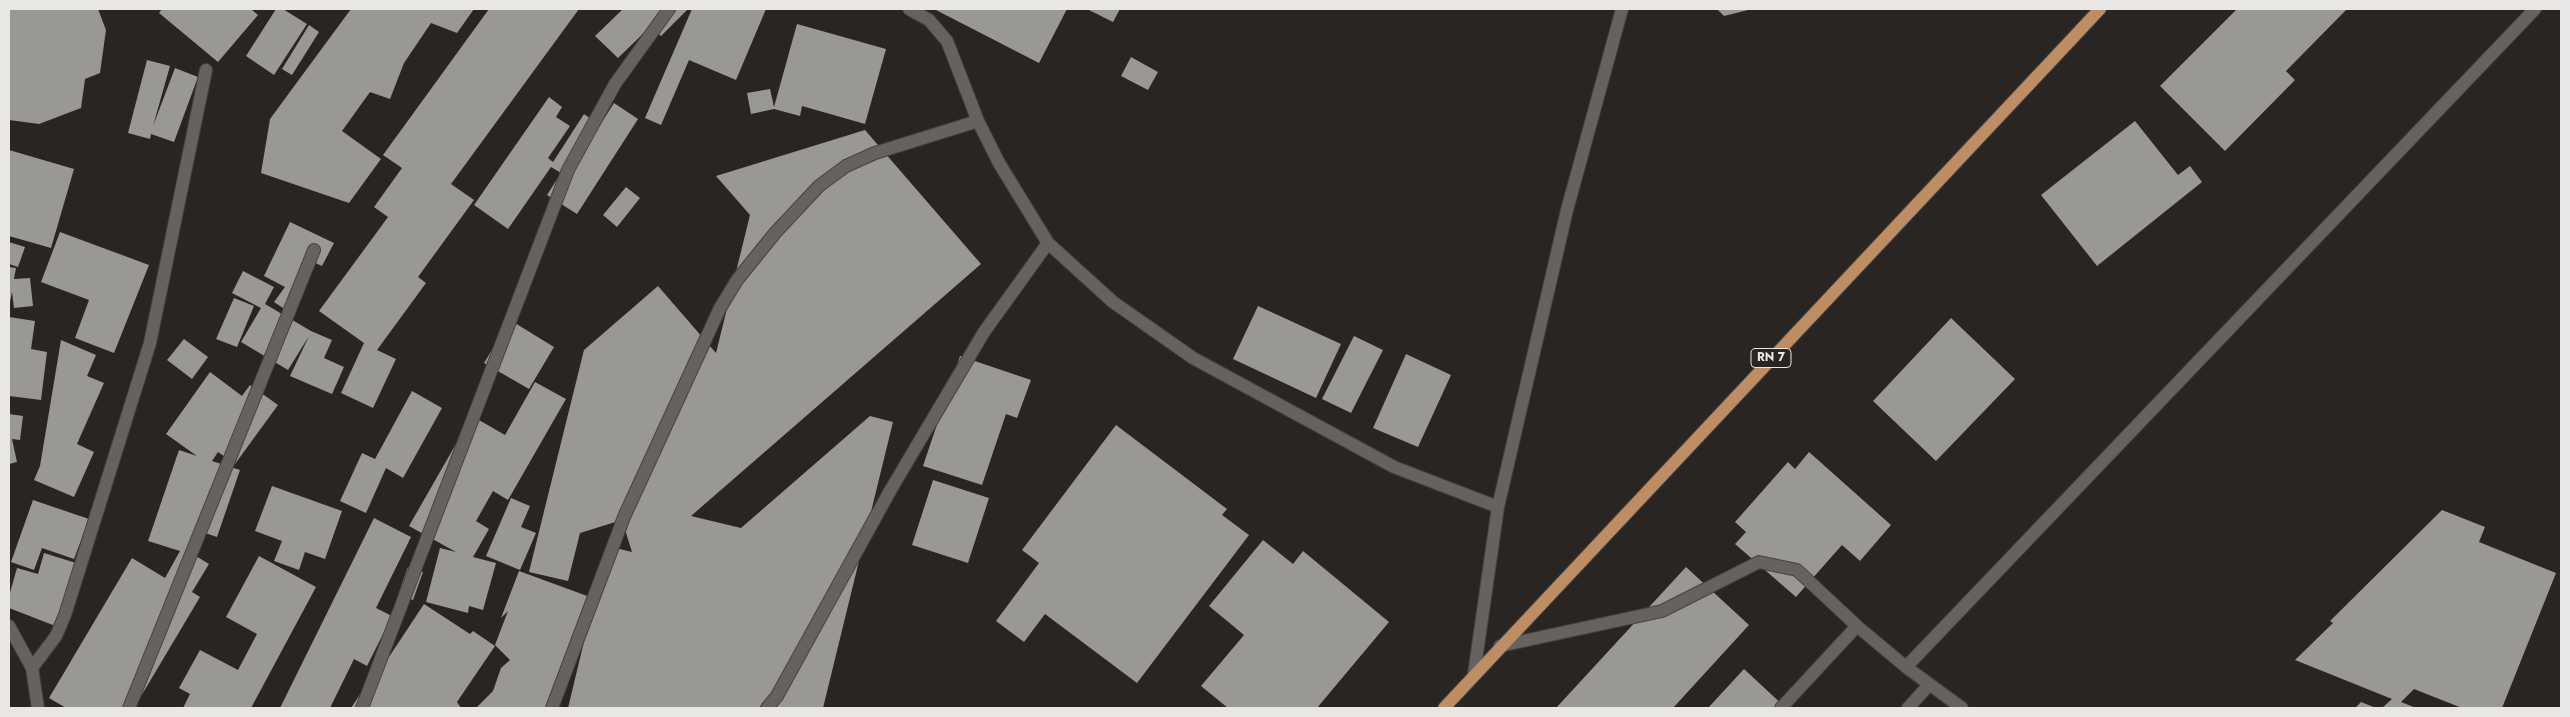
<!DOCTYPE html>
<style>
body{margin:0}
#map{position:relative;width:2570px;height:717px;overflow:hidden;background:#282523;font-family:Jost,sans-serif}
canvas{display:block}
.frame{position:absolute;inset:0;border:10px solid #e9e7e5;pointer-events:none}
</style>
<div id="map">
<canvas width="2570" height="717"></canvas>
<div class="frame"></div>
</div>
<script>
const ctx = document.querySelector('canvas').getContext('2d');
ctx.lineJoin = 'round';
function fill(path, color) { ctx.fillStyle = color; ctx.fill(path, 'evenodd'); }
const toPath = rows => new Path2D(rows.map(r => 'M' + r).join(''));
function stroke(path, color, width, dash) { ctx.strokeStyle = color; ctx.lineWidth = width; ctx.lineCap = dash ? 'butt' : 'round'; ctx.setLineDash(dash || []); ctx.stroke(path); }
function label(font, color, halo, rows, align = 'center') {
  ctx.font = font + ' Jost,sans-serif'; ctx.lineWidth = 5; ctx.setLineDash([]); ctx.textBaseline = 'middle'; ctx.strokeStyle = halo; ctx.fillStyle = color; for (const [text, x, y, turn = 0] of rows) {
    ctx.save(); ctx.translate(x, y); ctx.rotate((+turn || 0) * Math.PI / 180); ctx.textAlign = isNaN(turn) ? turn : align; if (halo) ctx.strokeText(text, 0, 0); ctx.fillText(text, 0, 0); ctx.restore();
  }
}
fill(toPath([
 [9,9,98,9,106,30,100,73,85,79,81,108,39,124,9,120],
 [162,9,251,9,258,15,218,62,159,13],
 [276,9,283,9,307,24,274,75,246,56],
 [351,9,474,9,457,33,431,23,404,63,390,99,370,92,342,131,381,159,349,203,261,173,270,119],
 [489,9,579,9,451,184,474,200,418,277,426,283,377,350,396,359,373,408,341,393,364,343,319,311,388,217,374,207,402,168,383,155],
 [623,9,688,9,661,36,651,26,618,58,595,36],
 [692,9,766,9,736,80,689,60,661,125,645,118],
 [934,9,1067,9,1039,63],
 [1087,9,1120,9,1113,22],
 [1717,9,1752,9,1724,16],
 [2237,9,2347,9,2286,71,2295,80,2225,151,2160,86],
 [797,24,886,49,865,124,802,106,800,116,774,109,751,114,747,93,770,89,774,107],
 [309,25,319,32,292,75,282,69],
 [1131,57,1158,72,1148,90,1121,76],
 [147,60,170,66,153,126,175,68,198,77,174,142,151,134,150,139,128,133],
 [549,97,562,107,556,117,570,126,548,158,553,162,584,114,600,125,614,103,638,119,577,214,547,195,561,173,551,167,508,229,474,205],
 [2135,121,2178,175,2190,166,2202,182,2097,266,2041,195],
 [865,130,981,264,691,516,741,528,870,416,893,422,823,708,568,708,607,546,632,552,622,520,580,533,568,581,529,572,584,350,658,286,716,353,750,215,716,176],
 [9,150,74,169,51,248,9,236],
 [626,187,640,198,617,227,603,215],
 [290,222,334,243,322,266,311,261,289,312,274,302,285,287,264,276],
 [60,232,149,265,114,353,75,338,89,300,41,282],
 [9,242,25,247,18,267,9,264],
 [9,267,16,268,14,279,30,278,33,306,14,308,12,292,9,307],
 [243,271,274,287,265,304,311,331,332,340,324,358,344,367,332,394,290,376,309,336,288,370,241,342,261,308,232,293],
 [234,298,254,306,237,347,216,339],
 [1258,306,1341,344,1316,398,1233,359],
 [9,317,35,321,31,349,47,352,41,400,9,396],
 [1951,318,2015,379,1936,461,1873,401],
 [510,320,554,347,529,389,484,363],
 [1354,336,1383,350,1351,413,1322,399],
 [184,339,208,357,192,379,167,360],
 [61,340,96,355,87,376,104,383,77,444,94,452,74,497,34,480,40,466],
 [1406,354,1451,375,1418,447,1373,428],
 [960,356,1031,380,1017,418,1006,414,982,485,923,466],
 [210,372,242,396,250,385,278,405,235,464,218,452,212,461,240,470,217,537,199,531,191,553,209,564,192,592,200,597,134,708,66,708,49,698,132,558,165,578,180,551,148,541,179,450,197,456,166,434],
 [535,382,566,399,508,500,493,491,476,521,489,529,473,557,496,563,483,610,469,606,468,613,426,602,440,548,456,552,409,526,472,416,505,435],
 [412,391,442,408,403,478,386,468,366,513,340,501,362,453,375,459],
 [9,414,23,416,20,440,12,439,17,462,9,464],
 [1116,425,1227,509,1222,515,1249,535,1137,683,1045,614,1024,642,996,621,1039,563,1022,550],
 [1809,452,1891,525,1860,561,1842,545,1796,597,1735,544,1746,532,1735,522,1788,462,1795,469],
 [933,480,989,498,968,563,912,545],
 [272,486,342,511,325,559,305,552,299,570,274,561,282,541,255,531],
 [511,498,530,506,521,527,536,533,520,570,486,556],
 [33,500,89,519,74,559,42,548,34,570,11,562],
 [2442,510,2485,527,2479,542,2556,573,2502,708,2462,708,2414,689,2401,702,2416,708,2382,708,2392,699,2295,660,2333,623,2330,621],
 [374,518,411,537,376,608,392,616,367,666,354,659,330,708,280,708],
 [1263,540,1293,564,1303,551,1389,622,1317,708,1228,708,1201,686,1244,635,1209,606],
 [44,553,76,563,58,627,9,608,9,596,17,568,38,574],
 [259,556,316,587,251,708,183,708,190,694,179,688,200,650,238,670,257,634,226,617],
 [408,567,423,572,413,600,398,595],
 [1686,567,1749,625,1673,708,1556,708],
 [519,571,590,597,554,708,476,708,493,691,501,668,510,660,495,645,508,611,501,618],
 [424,604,470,634,473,631,495,646,457,702,461,708,351,708,369,681,375,678],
 [1744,669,1786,708,1708,708],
 [2361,702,2376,708,2355,708]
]), '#9a9894');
const street = toPath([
 [909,9,929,20,947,41,978,121,999,163,1048,243,1113,302,1193,358,1394,467,1498,507],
 [9,626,32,668,38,708],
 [1500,646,1662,611,1759,562,1797,570,1857,626,1906,667,1962,708],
 [1906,667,2535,9],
 [32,668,56,636,65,615,150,343,206,70],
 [1474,674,1498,507,1567,210,1622,9],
 [129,708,314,250],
 [362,708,568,170,615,84,669,9],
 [552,708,624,517,720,308,737,280,775,233,819,186,846,166,875,153,978,121],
 [767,708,777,696,890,491,984,332,1048,243],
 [1781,708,1857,626],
 [1908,708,1928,686]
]);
const primary = toPath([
 [1444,708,2100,9]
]);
stroke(street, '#454240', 14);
stroke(primary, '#454240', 14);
stroke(street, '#666260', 12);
stroke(primary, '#be8d63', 12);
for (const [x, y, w] of [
 [1771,358,40]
]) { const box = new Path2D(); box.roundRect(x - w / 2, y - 9.5, w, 19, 4); ctx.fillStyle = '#282523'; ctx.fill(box); stroke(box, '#e9e7e5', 1); }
label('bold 12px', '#e9e7e5', null, [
 ["RN 7",1771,358]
]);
</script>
